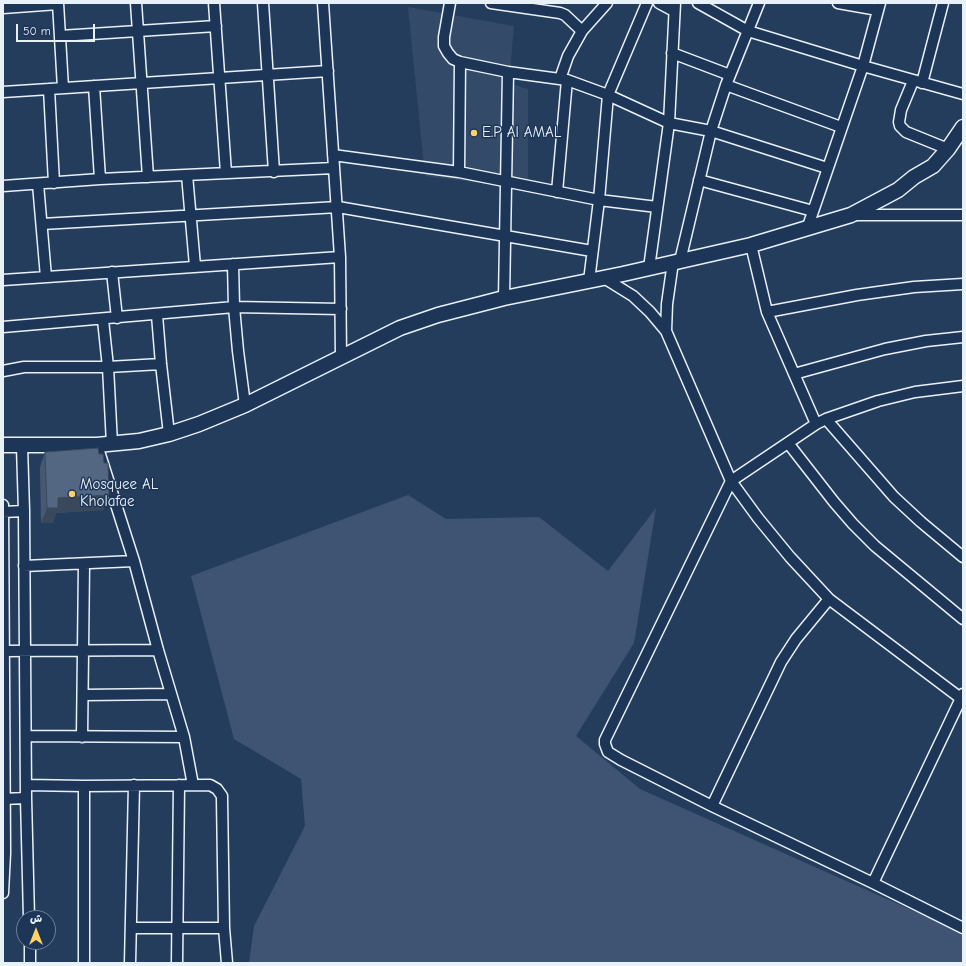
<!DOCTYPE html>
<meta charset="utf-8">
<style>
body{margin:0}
#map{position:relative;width:966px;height:966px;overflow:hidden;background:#253d5d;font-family:"Comic Neue","Playpen Sans Arabic",sans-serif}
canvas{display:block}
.frame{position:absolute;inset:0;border:4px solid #e8f1f8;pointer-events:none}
.north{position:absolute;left:16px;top:910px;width:40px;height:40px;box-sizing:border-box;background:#1d3557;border:1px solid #6e8097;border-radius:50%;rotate:0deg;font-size:11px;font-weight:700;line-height:16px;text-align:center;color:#e8f1f8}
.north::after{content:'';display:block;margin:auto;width:14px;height:18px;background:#ffd166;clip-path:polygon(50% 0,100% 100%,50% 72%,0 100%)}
.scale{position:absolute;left:16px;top:24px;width:79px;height:18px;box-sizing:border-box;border:2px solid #e8f1f8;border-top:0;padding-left:5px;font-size:12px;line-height:14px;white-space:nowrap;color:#e8f1f8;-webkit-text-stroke:3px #1d3557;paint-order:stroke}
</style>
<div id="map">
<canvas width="966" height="966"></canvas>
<div class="frame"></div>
<div class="north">ش</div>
<div class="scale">50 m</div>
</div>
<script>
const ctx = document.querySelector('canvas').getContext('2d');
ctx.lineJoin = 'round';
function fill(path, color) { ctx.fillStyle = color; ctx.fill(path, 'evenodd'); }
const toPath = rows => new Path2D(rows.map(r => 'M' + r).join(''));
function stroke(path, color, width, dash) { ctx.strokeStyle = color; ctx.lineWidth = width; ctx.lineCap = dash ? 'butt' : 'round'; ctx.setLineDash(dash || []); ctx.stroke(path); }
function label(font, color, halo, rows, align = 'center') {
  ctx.font = font + ' "Comic Neue",sans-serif'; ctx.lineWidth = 3; ctx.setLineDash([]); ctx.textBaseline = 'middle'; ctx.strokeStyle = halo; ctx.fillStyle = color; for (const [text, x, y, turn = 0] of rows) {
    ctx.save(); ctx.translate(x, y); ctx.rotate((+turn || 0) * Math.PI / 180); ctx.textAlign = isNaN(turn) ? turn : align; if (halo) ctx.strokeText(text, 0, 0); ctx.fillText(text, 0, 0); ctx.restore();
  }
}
fill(toPath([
 [408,7,514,26,509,83,528,89,528,189,425,176]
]), '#334a68');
fill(toPath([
 [408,495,446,519,539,517,608,571,656,508,634,643,576,736,640,789,963,933,963,963,249,963,254,926,305,826,301,779,234,739,191,576]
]), '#3e5472');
const street = toPath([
 [58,3,63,88],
 [136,3,148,177],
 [214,3,226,173],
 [263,3,274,172],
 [323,3,340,257,341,357],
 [450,3,444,37,444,46,448,53,453,59,460,62,508,72,567,80,608,95,669,123,711,131,827,168],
 [491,3,560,13,565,15,582,31],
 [659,3,674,11],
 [698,3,748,31,863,66,963,94],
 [838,3,878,10],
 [3,8,58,4],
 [60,36,216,26],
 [672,53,730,75],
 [560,79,568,56,582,31,607,3],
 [913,81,901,110,899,122,900,126,906,132,948,149],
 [922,83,943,3],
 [726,85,841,127],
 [94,86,100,179],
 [49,89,54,183],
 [3,92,328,71],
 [333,155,459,172,599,200,657,207],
 [459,172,460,62],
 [187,175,195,266],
 [699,180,813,211],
 [38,184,46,277],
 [3,186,100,179,334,168],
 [557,192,567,80],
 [853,215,963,215],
 [42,224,338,207,592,251],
 [807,229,863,66,880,3],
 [751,245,767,312,816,424],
 [680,261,711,131,726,85,759,3],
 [233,264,234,307,238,351,245,405],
 [649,268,669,123,675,3],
 [112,272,117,318],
 [604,278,633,296,650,312,666,331,731,481,758,518,790,557,829,599,963,700],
 [3,280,340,257],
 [589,281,599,200,608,95,647,3],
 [504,298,508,72],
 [767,312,857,295,914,287,963,284],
 [157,315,161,364,169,434],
 [103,320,108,367,112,444],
 [3,327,234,307,341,309],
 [666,331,667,304,673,262],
 [3,371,24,367,108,367,161,364],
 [794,374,885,349,926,341,963,337],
 [963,386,915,392,878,401,826,419,816,424,731,481,605,740,605,744,608,752,621,760,712,806,873,883,963,928],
 [826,419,894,497,921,522,963,557],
 [788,443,834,502,853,524,875,546,963,619],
 [97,445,134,561,158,650,184,737,193,785],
 [22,446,24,511,26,798,29,918],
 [3,505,5,853,3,893],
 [3,512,24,511],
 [24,566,134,561],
 [3,651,158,650],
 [83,695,171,694],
 [26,736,184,737],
 [82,737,84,564],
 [26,785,84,786,210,785,217,789,222,796,222,799,224,928,227,963],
 [84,786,84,963],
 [3,799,26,798],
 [712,806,781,662,796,639,829,599],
 [873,883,963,694],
 [131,928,224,928],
 [30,942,30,963],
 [130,963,134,785],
 [177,963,179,785]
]);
const secondary = toPath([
 [3,445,97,445,139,441,169,434,199,424,245,405,400,328,438,315,504,298,623,274,751,245,851,215,898,190,914,177,933,166,948,149,963,127]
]);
stroke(street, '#e8f1f8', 13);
stroke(secondary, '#e8f1f8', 17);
stroke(street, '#1d3557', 10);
stroke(secondary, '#1d3557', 14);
fill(toPath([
 [45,452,99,454,104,463,109,495,103,510,56,513,53,523,41,523,40,467]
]), '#475970');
fill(toPath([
 [109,495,103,510,56,513,53,523,41,523,47,508,58,498]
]), '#3a485b');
const building = toPath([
 [98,448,99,454,103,454,104,463,108,463,109,495,58,498,58,508,47,508,45,452,98,448]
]);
fill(building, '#536782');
stroke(building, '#3a485b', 1);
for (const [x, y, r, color] of [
 [474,133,4,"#ffd166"],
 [72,494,4,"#ffd166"]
]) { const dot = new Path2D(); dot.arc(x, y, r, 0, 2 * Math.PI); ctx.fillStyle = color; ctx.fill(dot); stroke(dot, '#1d3557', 1.5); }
label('15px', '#e8f1f8', '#1d3557', [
 ["E.P Al AMAL",482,133],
 ["Mosquee AL",80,485],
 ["Kholafae",80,502]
], 'left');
</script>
